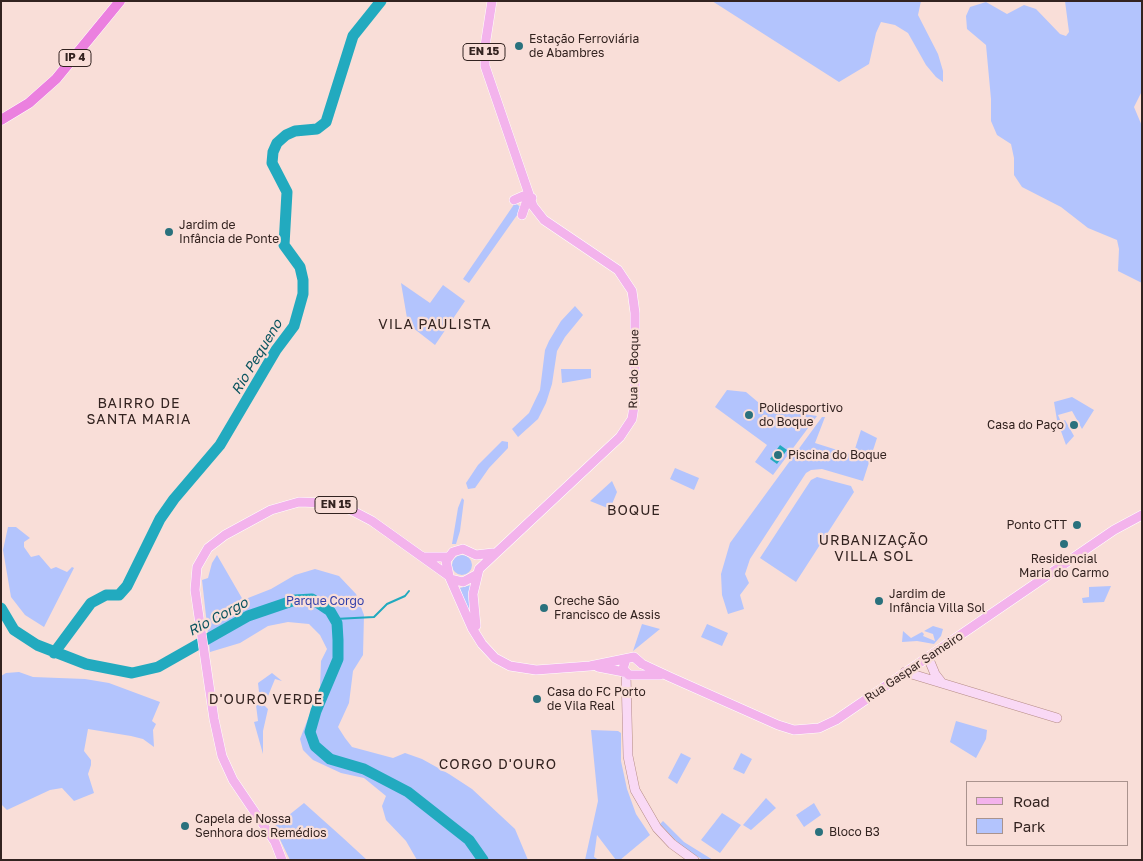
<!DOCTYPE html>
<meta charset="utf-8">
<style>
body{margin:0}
#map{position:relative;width:1143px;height:861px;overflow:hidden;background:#f9ded8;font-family:"Golos Text",sans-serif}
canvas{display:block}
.frame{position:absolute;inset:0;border:2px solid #332320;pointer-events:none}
.legend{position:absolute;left:966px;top:781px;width:162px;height:65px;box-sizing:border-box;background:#f9ded8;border:1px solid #aa938e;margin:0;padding:6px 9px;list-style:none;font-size:15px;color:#332320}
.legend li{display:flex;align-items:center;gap:10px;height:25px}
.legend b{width:25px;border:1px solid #aa938e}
</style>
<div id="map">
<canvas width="1143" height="861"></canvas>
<div class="frame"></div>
<ul class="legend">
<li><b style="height:6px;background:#f3b3ec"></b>Road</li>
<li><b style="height:14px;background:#b3c4fd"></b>Park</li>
</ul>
</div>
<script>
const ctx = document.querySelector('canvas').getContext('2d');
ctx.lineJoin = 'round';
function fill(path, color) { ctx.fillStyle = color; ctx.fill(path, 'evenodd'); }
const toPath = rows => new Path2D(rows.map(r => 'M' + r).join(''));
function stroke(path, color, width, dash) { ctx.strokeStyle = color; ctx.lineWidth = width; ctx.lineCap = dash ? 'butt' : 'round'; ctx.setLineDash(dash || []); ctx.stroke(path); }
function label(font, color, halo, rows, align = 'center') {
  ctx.font = font + ' "Golos Text",sans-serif'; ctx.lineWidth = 4.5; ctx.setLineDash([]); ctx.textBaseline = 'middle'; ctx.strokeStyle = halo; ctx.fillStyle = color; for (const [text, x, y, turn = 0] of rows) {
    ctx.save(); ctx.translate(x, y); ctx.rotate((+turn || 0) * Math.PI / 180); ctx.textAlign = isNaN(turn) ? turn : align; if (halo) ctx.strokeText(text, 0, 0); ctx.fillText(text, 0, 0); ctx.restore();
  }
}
fill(toPath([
 [712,1,921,1,918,15,938,54,943,71,943,82,936,77,926,65,908,33,895,25,881,22,876,33,869,64,839,82],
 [1065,1,1142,1,1142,91,1134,107,1142,126,1142,283,1118,271,1119,249,1117,240,1088,228,1061,207,1022,187,1014,175,1014,158,1011,144,997,135,991,121,991,99,986,45,967,29,966,16,970,7,986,2,1007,14,1024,5,1036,9,1060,34,1066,36,1069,32],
 [515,203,522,208,469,283,463,279],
 [401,283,430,303,443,285,465,301,435,345,408,324],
 [575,306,583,315,565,337,557,351,552,384,546,403,538,419,518,437,512,429,529,413,540,390,545,350,549,341,561,321],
 [561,369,591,369,591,378,562,383],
 [727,390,746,392,765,408,817,416,773,475,755,462,767,445,715,407],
 [1072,397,1094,410,1082,429,1072,411,1058,415,1061,422,1065,420,1074,436,1066,445,1057,420,1054,402],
 [822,417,825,417,815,443,853,455,861,430,877,438,863,481,822,469,811,470,806,473,750,559,745,574,749,583,740,595,744,609,728,614,722,595,721,574,730,543],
 [502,441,508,442,508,448,489,468,475,488,468,489,466,483,478,465],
 [675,468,699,478,694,490,670,479],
 [817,477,851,486,854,492,796,582,760,558,811,480],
 [612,481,617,492,610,509,590,501],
 [462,498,464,500,460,531,456,544,452,544,458,508],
 [8,527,16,527,30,538,24,542,24,547,31,557,39,555,51,569,56,567,67,572,72,567,74,568,44,627,25,615,11,597,3,550],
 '452 565a10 10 0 1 1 20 0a10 10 0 1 1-20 0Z',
 [217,555,243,600,271,589,295,575,315,569,339,576,356,594,364,615,363,655,353,671,349,703,338,727,345,738,352,747,393,758,405,753,422,759,449,774,472,789,515,829,528,860,417,860,406,841,386,820,382,806,386,796,364,778,341,773,313,760,303,750,300,739,320,688,321,661,327,649,320,635,309,624,288,622,268,626,240,643,210,652,202,580,208,578,212,563],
 [471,585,469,603,471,619,460,588],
 [1111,586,1104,602,1083,603,1082,598,1089,597,1089,587],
 [642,624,660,629,633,651],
 [707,624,728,633,722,646,701,637],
 [933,626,943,629,941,636,934,644,917,641,902,642,903,631,911,638,922,632,924,634,923,636,935,641,933,634,924,631],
 [19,672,33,677,85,679,109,683,160,702,152,721,156,724,153,730,154,747,143,739,131,736,88,729,84,751,91,760,91,765,88,774,94,793,74,801,62,788,50,790,7,810,1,804,1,676,6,673],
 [272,673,282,681,275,679,268,696,259,692,258,683],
 [263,704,268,709,263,731,263,754,254,722,258,721,256,705],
 [956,721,987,730,986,739,976,758,950,742],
 [591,730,618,731,621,733,621,761,627,789,636,814,650,835,620,860,616,860,597,835,594,857,599,860,585,860,598,801],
 [681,753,691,758,677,784,668,778],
 [741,753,752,759,744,774,733,769],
 [766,798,776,808,751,830,743,825],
 [304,803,342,837,367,860,290,860,274,827],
 [814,803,821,815,804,827,796,815],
 [722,813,741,825,720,853,701,840],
 [663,821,684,842,713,860,703,860,681,846,660,824]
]), '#b3c4fd');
fill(toPath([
 [780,445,787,450,777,464,770,459]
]), '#22aabf');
stroke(toPath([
 [335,619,374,617,387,604,405,596,409,591]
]), '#22aabf', 2);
stroke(toPath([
 [1,608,14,630,37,645,86,664,132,673,158,667,248,616,295,600,312,599,330,611,337,623,338,640,338,659,316,711,310,732,315,746,330,759,364,769,408,792,469,840,483,860],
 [54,653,91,603,106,595,119,595,127,586,160,519,174,499,220,445,276,350,294,326,303,294,303,280,300,267,284,245,287,192,272,163,273,152,277,143,286,135,295,131,317,129,326,122,353,36,381,1]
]), '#22aabf', 11);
const secondary = toPath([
 [928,657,935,674,942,683],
 [905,672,1057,718],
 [626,674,628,756,635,790,657,828,672,844,694,860]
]);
const primary = toPath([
 [514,200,523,196,532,198],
 [522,215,529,194],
 [424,557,448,557],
 [449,576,446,561,453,552,463,549,476,555,493,553],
 [451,579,463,582,476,575],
 [476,626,473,594,479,569,620,437,632,419,635,400,635,313,632,291,618,270,544,220,533,206,485,66,485,46,492,1],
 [626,659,623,669,629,675,660,675],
 [598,667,624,672],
 [282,860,275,842,233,780,222,756,214,719,195,590,197,567,208,548,225,535,271,510,299,502,325,503,351,510,372,521,449,576,472,628,482,644,495,658,510,666,536,670,590,666,634,657,642,664,670,677,778,725,794,730,819,728,836,720,1114,530,1142,515]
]);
const highway = toPath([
 [1,120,29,103,56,79,120,1]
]);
stroke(secondary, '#b58c84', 10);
stroke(primary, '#fff', 10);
stroke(highway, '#fff', 11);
stroke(secondary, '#f9d9f5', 9);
stroke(primary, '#f3b3ec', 9);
stroke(highway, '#eb80df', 10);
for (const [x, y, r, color] of [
 [519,46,5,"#2a717d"],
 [169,232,5,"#2a717d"],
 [749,415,5,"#2a717d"],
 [1074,425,5,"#2a717d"],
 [778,455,5,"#2a717d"],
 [1077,525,5,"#2a717d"],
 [1064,544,5,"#2a717d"],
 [879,601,5,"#2a717d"],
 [544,608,5,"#2a717d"],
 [537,699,5,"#2a717d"],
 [185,826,5,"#2a717d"],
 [819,832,5,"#2a717d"]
]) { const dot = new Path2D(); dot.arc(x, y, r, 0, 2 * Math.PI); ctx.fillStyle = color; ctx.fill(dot); stroke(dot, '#f9ded8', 2); }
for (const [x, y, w] of [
 [484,52,42],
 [75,58,32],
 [336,505,42]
]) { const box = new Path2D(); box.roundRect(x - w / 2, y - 8.5, w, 17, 4); ctx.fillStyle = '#f9ded8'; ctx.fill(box); stroke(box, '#332320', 1); }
label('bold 11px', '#332320', null, [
 ["EN 15",484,52],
 ["IP 4",75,58],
 ["EN 15",336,505]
]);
label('12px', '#332320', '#f9ded8', [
 ["Estação Ferroviária",529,39],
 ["de Abambres",529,53],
 ["Jardim de",179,225],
 ["Infância de Ponte",179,239],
 ["Polidesportivo",759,408],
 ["do Boque",759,422],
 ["Casa do Paço",1064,425,"right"],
 ["Piscina do Boque",788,455],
 ["Ponto CTT",1067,525,"right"],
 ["Residencial",1064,559,"center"],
 ["Maria do Carmo",1064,573,"center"],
 ["Jardim de",889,594],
 ["Infância Villa Sol",889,608],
 ["Creche São",554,601],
 ["Francisco de Assis",554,615],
 ["Casa do FC Porto",547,692],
 ["de Vila Real",547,706],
 ["Capela de Nossa",195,819],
 ["Senhora dos Remédios",195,833],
 ["Bloco B3",829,832]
], 'left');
label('12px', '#332320', '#f9ded8', [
 ["Rua do Boque",634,369,-89],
 ["Rua Gaspar Sameiro",914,667,-34]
]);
label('12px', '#313faa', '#f9ded8', [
 ["Parque Corgo",325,601]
]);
ctx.letterSpacing = '1px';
label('14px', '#332320', '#f9ded8', [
 ["VILA PAULISTA",435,325],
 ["BAIRRO DE",139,404],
 ["SANTA MARIA",139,420],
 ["BOQUE",634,511],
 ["URBANIZAÇÃO",874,541],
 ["VILLA SOL",874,557],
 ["D'OURO VERDE",266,700],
 ["CORGO D'OURO",498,765]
]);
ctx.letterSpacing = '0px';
label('italic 14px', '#0a545f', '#f9ded8', [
 ["Rio Pequeno",257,357,-59],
 ["Rio Corgo",218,617,-28]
]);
</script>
